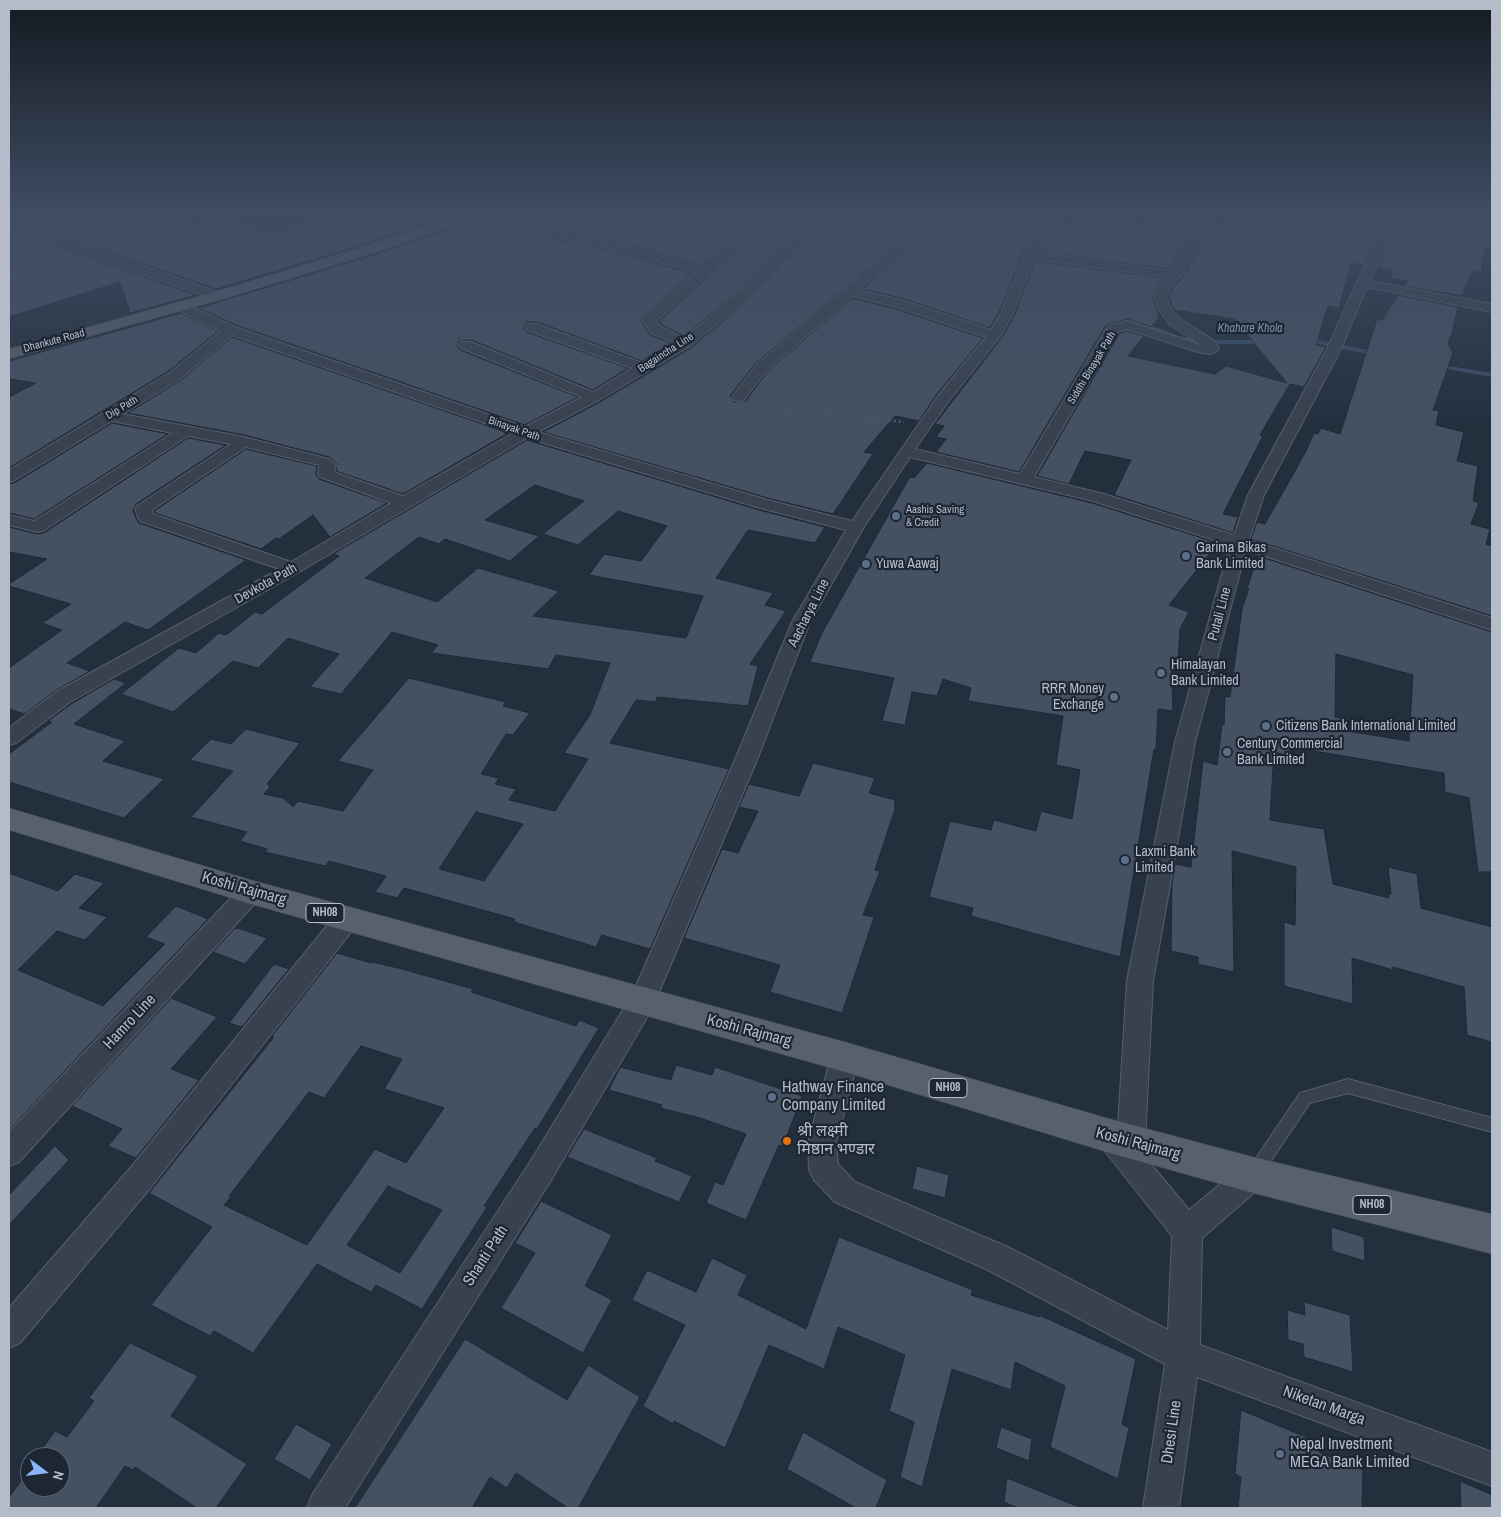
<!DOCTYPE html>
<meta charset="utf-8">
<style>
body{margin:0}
#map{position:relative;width:1501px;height:1517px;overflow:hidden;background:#242f3e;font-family:"Archivo Narrow",sans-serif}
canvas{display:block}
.frame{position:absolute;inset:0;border:10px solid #b4bcc9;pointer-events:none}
.north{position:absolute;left:20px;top:1447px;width:50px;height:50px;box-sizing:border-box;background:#1d2633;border:1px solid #59626f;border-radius:50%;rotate:105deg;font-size:14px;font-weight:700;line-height:20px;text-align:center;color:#b4bcc9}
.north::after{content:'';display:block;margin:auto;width:18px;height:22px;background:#8ab4f8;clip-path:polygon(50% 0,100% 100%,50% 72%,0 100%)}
</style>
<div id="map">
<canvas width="1501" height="1517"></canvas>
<div class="frame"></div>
<div class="north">N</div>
</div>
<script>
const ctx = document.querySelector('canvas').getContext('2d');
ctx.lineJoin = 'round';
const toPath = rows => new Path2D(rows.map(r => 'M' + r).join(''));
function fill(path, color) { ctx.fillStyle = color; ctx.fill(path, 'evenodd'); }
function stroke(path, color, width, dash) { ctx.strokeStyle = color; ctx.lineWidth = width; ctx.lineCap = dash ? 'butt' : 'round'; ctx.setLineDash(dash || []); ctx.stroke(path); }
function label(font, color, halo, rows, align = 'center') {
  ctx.font = font + ' "Archivo Narrow","Noto Sans Devanagari",sans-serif'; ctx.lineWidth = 4.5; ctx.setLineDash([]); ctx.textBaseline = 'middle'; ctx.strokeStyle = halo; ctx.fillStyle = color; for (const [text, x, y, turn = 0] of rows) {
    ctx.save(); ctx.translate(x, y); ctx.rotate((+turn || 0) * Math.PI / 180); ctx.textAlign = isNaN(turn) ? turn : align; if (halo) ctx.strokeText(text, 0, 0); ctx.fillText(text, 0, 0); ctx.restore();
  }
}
fill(toPath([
 [1113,316,1156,327,1179,336,1206,340,1264,340,1267,342,1264,344,1206,344,1176,338,1152,329,1111,319,1110,318,1113,316],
 [1318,340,1378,352,1381,354,1378,356,1318,344,1307,344,1304,342,1307,340,1318,340],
 [1437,364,1492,373,1492,377,1435,367,1435,365,1437,364]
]), '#394c67');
const building = toPath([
 [9,215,71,215,37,227,9,218,9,215],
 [97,215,172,215,197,224,222,216,270,232,326,215,450,215,362,245,216,289,53,233,97,215],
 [481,215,826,215,773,257,726,302,684,336,662,325,659,321,735,252,738,249,735,246,725,246,702,265,594,236,480,217,481,215],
 [844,215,1018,215,1046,220,1022,254,999,312,990,328,905,299,863,289,908,249,904,245,896,245,755,364,730,396,734,402,746,401,767,372,852,298,896,309,983,338,936,395,919,421,895,416,864,452,873,454,833,514,771,499,543,432,600,402,691,348,736,310,783,263,844,215],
 [1076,215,1092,215,1145,223,1152,215,1167,215,1198,221,1170,269,1040,252,1060,223,1069,225,1076,215],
 [1227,215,1267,219,1267,215,1385,215,1363,265,1351,263,1339,308,1328,306,1316,345,1326,347,1304,387,1290,384,1260,435,1263,436,1223,514,1238,517,1233,533,1114,495,1131,460,1085,451,1069,484,1037,476,1119,334,1127,331,1144,336,1128,356,1215,374,1226,366,1287,383,1234,319,1174,310,1172,307,1169,297,1171,291,1183,276,1213,223,1222,225,1227,215],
 [1400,215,1492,215,1492,248,1485,246,1481,273,1473,271,1462,296,1404,286,1407,281,1390,278,1393,270,1378,267,1400,215],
 [465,224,593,246,692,273,641,320,650,335,671,343,642,361,538,322,526,322,524,328,526,332,628,368,593,390,472,340,459,341,457,346,460,350,578,397,525,425,236,325,198,308,374,255,465,224],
 [9,229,196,295,130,313,120,282,9,317,9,229],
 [1035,261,1163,278,1156,288,1153,297,1159,318,1151,327,1128,319,1106,325,1019,472,936,452,946,439,936,437,944,426,935,424,1003,336,1015,314,1035,261],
 [1398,295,1458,307,1452,334,1448,343,1453,353,1433,410,1439,411,1436,425,1464,432,1457,461,1478,466,1473,501,1479,503,1471,524,1490,529,1486,544,1492,546,1492,616,1251,539,1257,522,1265,524,1305,453,1314,433,1318,434,1321,428,1340,434,1377,319,1382,320,1398,295],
 [181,313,218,331,170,370,9,468,9,397,36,383,9,379,9,361,181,313],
 [232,337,508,433,403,494,336,471,337,464,329,457,244,435,128,413,182,379,232,337],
 [112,423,168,434,34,519,9,513,9,484,16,482,112,423],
 [188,438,226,445,136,504,133,510,136,518,139,523,246,560,148,630,125,622,67,663,90,671,55,691,25,714,9,709,9,668,62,630,42,623,71,604,9,586,9,584,47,559,9,552,9,527,37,534,44,533,188,438],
 [527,440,759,510,825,527,815,543,748,530,716,578,773,593,765,605,786,611,750,664,758,666,748,706,657,697,656,702,636,700,610,743,729,769,650,949,602,935,596,947,514,922,515,919,404,888,397,898,375,892,386,876,329,861,325,866,265,852,267,849,240,841,247,832,191,817,233,771,190,760,211,739,231,744,246,729,300,743,267,784,270,787,264,794,283,798,293,807,298,801,343,811,373,770,338,761,409,678,506,702,503,706,530,713,513,735,506,734,481,774,499,778,495,784,516,789,509,800,555,811,588,759,564,753,590,715,610,663,556,655,548,669,431,653,438,645,392,632,341,694,310,687,339,654,288,638,258,668,233,661,173,712,121,694,179,648,196,653,219,633,226,635,255,612,262,614,339,556,333,554,527,440],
 [535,485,584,501,543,534,578,545,618,511,667,526,641,561,604,554,589,575,703,596,686,638,533,616,559,591,478,568,437,602,365,578,419,537,439,544,445,539,510,561,539,536,485,520,535,485],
 [476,812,523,824,484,881,439,869,476,812],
 [246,449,317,466,316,474,319,479,387,503,330,537,313,515,279,539,276,538,261,549,155,513,154,511,246,449],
 [927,463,1092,503,1218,543,1169,605,1189,612,1180,629,1178,659,1171,657,1173,711,1158,709,1156,750,1154,749,1120,957,971,916,973,908,929,897,950,821,991,830,994,820,1036,831,1041,811,1072,819,1080,770,1056,765,1063,716,968,701,971,688,943,679,937,696,912,692,905,725,882,721,894,678,810,662,822,633,909,478,915,477,927,463],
 [1258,556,1492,632,1492,872,1478,872,1469,798,1445,792,1444,773,1290,747,1289,756,1274,752,1270,820,1324,829,1333,884,1389,898,1389,893,1391,894,1388,867,1417,874,1421,908,1492,927,1492,1042,1467,1035,1464,987,1393,967,1393,970,1352,958,1353,1004,1284,986,1284,922,1295,925,1296,867,1232,851,1234,972,1198,964,1198,957,1171,951,1172,884,1175,864,1191,867,1203,761,1217,765,1222,724,1224,725,1225,696,1230,697,1242,609,1249,588,1247,588,1258,556],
 [1336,654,1413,675,1409,741,1347,731,1346,719,1335,717,1336,654],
 [114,679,126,683,74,724,125,741,103,761,164,779,124,818,9,782,9,754,52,722,48,721,71,704,114,679],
 [813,763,875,778,869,793,895,800,895,809,875,870,880,871,863,915,874,917,842,1013,770,992,780,965,684,938,722,849,738,853,758,811,739,807,749,784,799,796,813,763],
 [9,873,58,891,75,874,104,883,79,908,107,917,85,940,57,931,18,970,103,1006,165,944,146,937,176,906,208,919,9,1130,9,873],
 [238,928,267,938,245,964,213,952,234,929,238,928],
 [337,953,371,963,372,962,398,968,473,989,471,992,576,1026,579,1020,599,1028,537,1129,535,1128,484,1206,487,1207,422,1309,376,1285,371,1292,317,1264,253,1353,214,1331,210,1336,151,1305,212,1227,149,1193,274,1037,272,1036,337,953],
 [361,1046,402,1059,384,1089,444,1108,406,1163,375,1149,307,1245,224,1205,231,1197,229,1196,309,1092,324,1098,361,1046],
 [388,1186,442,1210,400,1273,347,1245,388,1186],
 [274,964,289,969,242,1027,229,1023,274,964],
 [171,998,217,1017,171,1069,199,1080,136,1158,108,1146,122,1129,72,1106,171,998],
 [676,1065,712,1075,715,1067,802,1096,783,1146,779,1145,746,1220,706,1203,715,1182,723,1185,746,1134,700,1118,660,1108,662,1105,609,1090,620,1067,671,1080,676,1065],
 [584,1129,657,1158,655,1161,692,1176,679,1202,567,1157,584,1129],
 [55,1146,69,1160,9,1225,9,1195,55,1146],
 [917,1166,949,1175,945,1198,912,1189,917,1166],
 [541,1201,612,1235,585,1286,612,1300,583,1353,501,1308,535,1253,515,1243,541,1201],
 [1331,1227,1364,1237,1365,1261,1332,1251,1331,1227],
 [839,1237,973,1290,971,1295,1039,1317,1039,1315,1136,1359,1122,1424,1129,1428,1118,1479,1050,1447,1065,1386,1015,1362,1011,1390,952,1369,922,1487,900,1477,914,1422,889,1411,905,1355,838,1327,824,1369,769,1345,725,1448,674,1421,673,1424,643,1406,685,1325,632,1300,647,1270,696,1292,712,1258,747,1275,738,1295,806,1329,839,1237],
 [1304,1302,1350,1315,1353,1372,1304,1357,1303,1344,1288,1340,1287,1310,1305,1315,1304,1302],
 [465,1339,567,1400,588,1365,640,1397,578,1508,568,1508,516,1473,507,1488,490,1477,472,1508,355,1508,465,1339],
 [130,1343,198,1376,171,1416,247,1464,216,1508,197,1508,135,1467,133,1470,125,1466,96,1508,9,1508,9,1497,27,1473,25,1472,30,1465,30,1487,60,1487,60,1457,36,1457,55,1431,67,1437,94,1401,89,1398,130,1343],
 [1241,1410,1320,1443,1319,1452,1363,1470,1362,1508,1238,1508,1241,1477,1235,1474,1241,1410],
 [296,1424,332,1444,310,1480,274,1459,296,1424],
 [1001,1427,1032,1439,1029,1461,996,1448,1001,1427],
 [803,1432,887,1480,876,1508,856,1508,787,1469,803,1432],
 [1007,1478,1079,1507,1079,1508,1018,1508,1004,1502,1007,1478],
 [1460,1481,1492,1495,1492,1508,1461,1508,1460,1481]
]);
fill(building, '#455162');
stroke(building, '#1f2835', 1);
const lane = toPath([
 [1348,1079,1492,1118,1492,1132,1348,1093,1310,1103,1260,1177,1255,1179,1250,1177,1247,1172,1250,1167,1300,1093,1348,1079]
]);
const street = toPath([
 [78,215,95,215,48,233,221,293,223,296,221,299,213,299,9,227,9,220,37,229,78,215],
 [830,215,842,215,782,262,735,309,690,346,599,400,538,432,771,501,852,521,938,396,986,337,897,307,852,296,766,371,744,400,739,401,734,400,732,397,756,365,896,247,904,247,906,249,859,290,905,301,991,330,1001,313,1024,255,1052,215,1063,215,1037,253,1171,271,1204,215,1215,215,1181,275,1169,290,1167,297,1170,308,1179,318,1216,342,1219,348,1217,351,1210,354,1198,352,1127,329,1118,332,1034,477,1104,494,1234,535,1248,495,1327,349,1387,215,1398,215,1370,281,1492,304,1492,312,1367,287,1341,349,1264,495,1249,540,1492,618,1492,630,1246,550,1195,742,1153,981,1145,1142,1141,1152,1189,1210,1243,1165,1253,1161,1263,1165,1268,1175,1263,1185,1202,1238,1200,1345,1492,1452,1492,1486,1197,1377,1179,1508,1143,1508,1165,1364,988,1270,835,1202,814,1180,809,1170,808,1143,831,1057,835,1049,845,1045,855,1049,859,1057,836,1143,838,1164,855,1182,1010,1248,1168,1330,1172,1236,1100,1145,1096,1136,1100,1127,1110,1123,1118,1126,1127,981,1175,742,1230,545,1093,501,910,457,864,527,810,622,759,755,652,1009,550,1182,345,1508,307,1508,312,1495,530,1162,632,995,737,755,792,622,846,530,760,508,527,438,299,572,70,702,16,743,9,745,9,728,56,692,279,569,140,521,138,517,135,509,137,506,231,444,188,436,43,531,37,532,9,525,9,515,34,521,173,433,112,421,15,480,9,482,9,470,171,372,221,331,177,309,175,306,177,303,181,302,235,327,525,427,582,397,461,348,459,345,461,342,471,342,593,392,632,368,527,330,526,327,527,324,537,324,642,363,675,343,651,333,643,320,696,272,593,244,464,222,460,221,459,219,460,217,464,216,594,238,702,267,726,247,734,247,736,249,734,251,656,321,661,327,684,338,727,303,774,258,830,215],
 [1034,259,1167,277,1157,289,1155,297,1158,308,1169,324,1201,345,1127,321,1108,326,1020,474,915,449,948,402,1001,335,1013,313,1034,259],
 [232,335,513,433,403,496,334,472,336,465,329,459,244,437,123,414,181,378,232,335],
 [246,447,319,465,318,474,320,477,391,503,291,562,153,514,152,510,246,447],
 [251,883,259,885,263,892,259,899,19,1162,9,1166,9,1132,243,885,251,883],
 [347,909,356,912,359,919,356,926,152,1186,20,1343,9,1348,9,1308,132,1166,338,912,347,909]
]);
const primary = toPath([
 [457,215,479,215,477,218,373,253,223,299,9,359,9,349,211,293,363,247,457,215],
 [9,808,251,880,845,1042,1110,1119,1253,1157,1492,1214,1492,1254,1253,1193,1110,1153,845,1072,251,904,9,830,9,808]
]);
stroke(lane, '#565f6c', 2);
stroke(street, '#565f6c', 2);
stroke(primary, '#414a57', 1);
stroke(toPath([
 [668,376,720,392],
 [760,402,786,409,904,422]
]), '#44595c', 2.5, [2.5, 2.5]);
fill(lane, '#38414e');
fill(street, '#38414e');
fill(primary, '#56606e');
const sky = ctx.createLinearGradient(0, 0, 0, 428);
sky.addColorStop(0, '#141a22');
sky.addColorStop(0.5, '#3f4d63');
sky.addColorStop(1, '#3f4d6300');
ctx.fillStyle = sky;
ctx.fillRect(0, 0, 1501, 428);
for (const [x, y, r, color] of [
 [896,516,5,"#5c6f8a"],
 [1186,556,5,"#5c6f8a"],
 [866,564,5,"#5c6f8a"],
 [1161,673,5,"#5c6f8a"],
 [1114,697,5,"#5c6f8a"],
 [1266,726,5,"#5c6f8a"],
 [1227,752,5,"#5c6f8a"],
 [1125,860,5,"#5c6f8a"],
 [772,1097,5,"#5c6f8a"],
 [787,1141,5,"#e8710a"],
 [1280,1454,5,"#5c6f8a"]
]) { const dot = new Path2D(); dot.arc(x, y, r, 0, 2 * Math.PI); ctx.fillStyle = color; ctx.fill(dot); stroke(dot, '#1d2633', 2); }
label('11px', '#b4bcc9', '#1d2633', [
 ["Dhankute Road",54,341,-15],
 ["Bagaincha Line",666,353,-33],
 ["Siddhi Binayak Path",1092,368,-59],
 ["Dip Path",122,408,-31],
 ["Binayak Path",514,429,19]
]);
label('11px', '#b4bcc9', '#1d2633', [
 ["Aashis Saving",906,510],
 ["& Credit",906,523]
], 'left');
label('italic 12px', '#7c92b1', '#1d2633', [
 ["Khahare Khola",1250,329]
]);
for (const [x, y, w] of [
 [325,913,38],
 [948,1088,38],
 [1372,1205,38]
]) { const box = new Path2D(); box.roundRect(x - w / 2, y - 9.5, w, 19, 4); ctx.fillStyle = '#1d2633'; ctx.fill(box); stroke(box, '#b4bcc9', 1); }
label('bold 12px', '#b4bcc9', null, [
 ["NH08",325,913],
 ["NH08",948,1088],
 ["NH08",1372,1205]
]);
label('14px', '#b4bcc9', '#1d2633', [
 ["Garima Bikas",1196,548],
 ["Bank Limited",1196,564],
 ["Yuwa Aawaj",876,564],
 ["Himalayan",1171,665],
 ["Bank Limited",1171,681],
 ["RRR Money",1104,689,"right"],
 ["Exchange",1104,705,"right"],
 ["Citizens Bank International Limited",1276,726],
 ["Century Commercial",1237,744],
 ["Bank Limited",1237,760],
 ["Laxmi Bank",1135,852],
 ["Limited",1135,868]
], 'left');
label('14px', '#b4bcc9', '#1d2633', [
 ["Devkota Path",266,584,-29],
 ["Aacharya Line",809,613,-63],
 ["Putali Line",1220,614,-75]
]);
label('16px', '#b4bcc9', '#1d2633', [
 ["Koshi Rajmarg",244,889,16],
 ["Hamro Line",130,1022,-47],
 ["Koshi Rajmarg",749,1031,15],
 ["Koshi Rajmarg",1138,1144,15],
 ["Shanti Path",486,1256,-57],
 ["Niketan Marga",1324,1406,20],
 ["Dhesi Line",1172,1432,-82]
]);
label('16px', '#b4bcc9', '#1d2633', [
 ["Hathway Finance",782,1088],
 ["Company Limited",782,1106],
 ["श्री लक्ष्मी",797,1132],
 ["मिष्ठान भण्डार",797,1150],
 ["Nepal Investment",1290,1445],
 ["MEGA Bank Limited",1290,1463]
], 'left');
</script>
